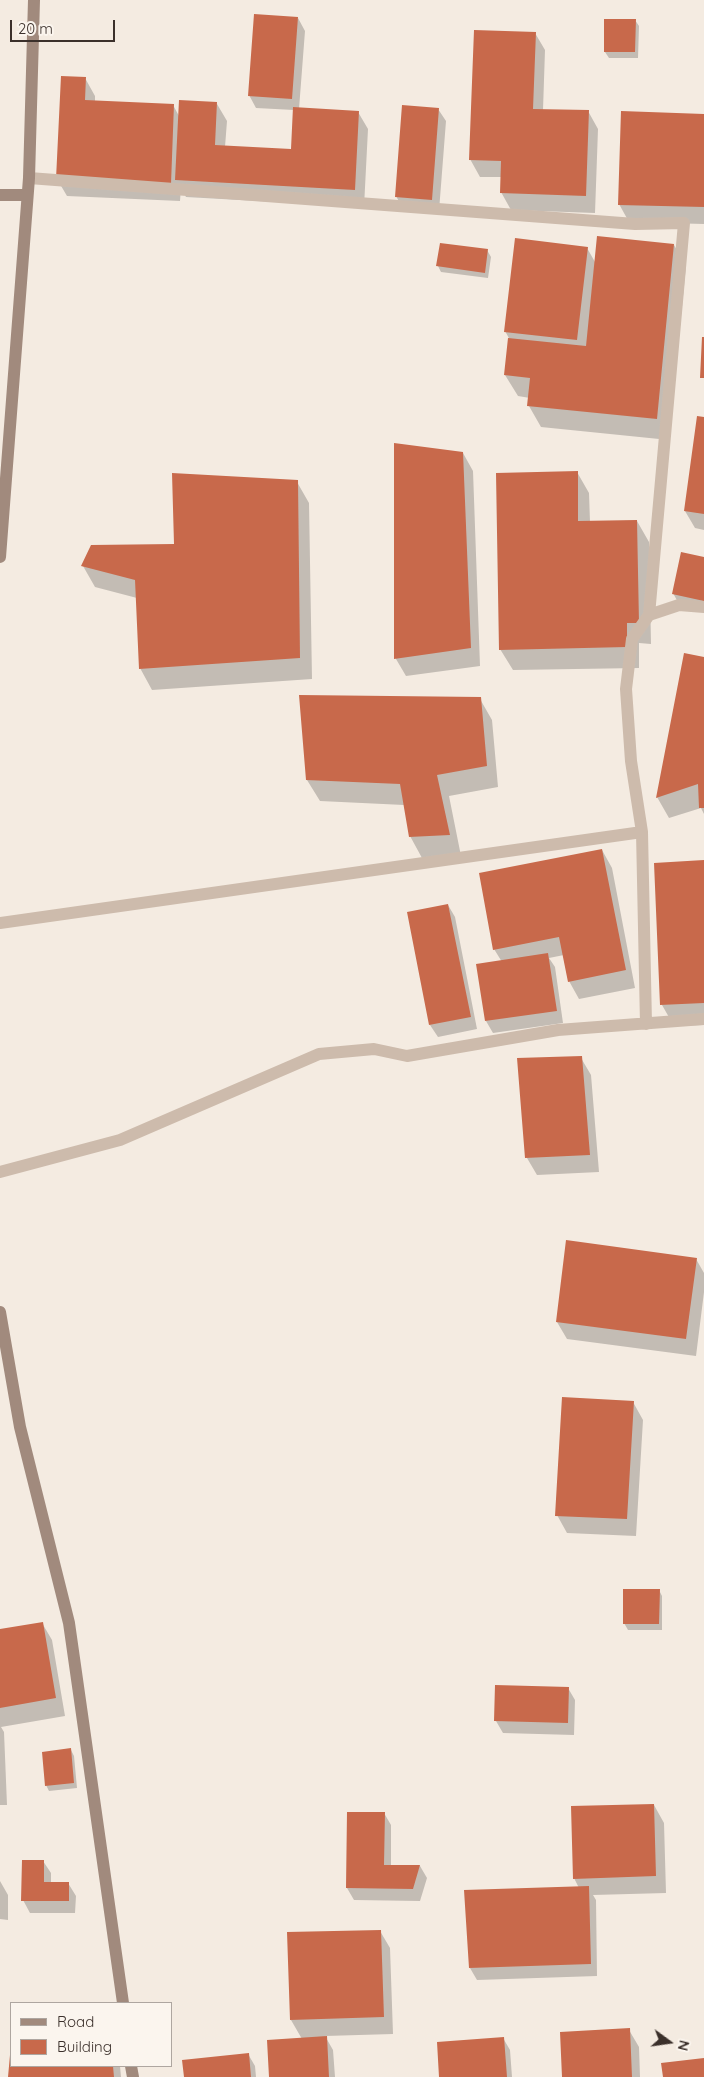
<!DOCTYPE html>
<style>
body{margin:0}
#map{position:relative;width:704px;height:2077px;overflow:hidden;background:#f4ebe1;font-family:Quicksand,sans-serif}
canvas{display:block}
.legend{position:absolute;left:10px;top:2002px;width:162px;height:65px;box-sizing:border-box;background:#fbf5ee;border:1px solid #aea6a0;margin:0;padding:6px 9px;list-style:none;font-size:15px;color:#3b302b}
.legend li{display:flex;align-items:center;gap:10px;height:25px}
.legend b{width:25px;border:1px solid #aea6a0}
.north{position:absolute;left:644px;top:2017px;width:50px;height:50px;-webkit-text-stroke:4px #fbf5ee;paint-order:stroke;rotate:104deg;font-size:14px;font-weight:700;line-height:20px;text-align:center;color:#3b302b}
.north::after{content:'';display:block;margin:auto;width:18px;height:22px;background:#3b302b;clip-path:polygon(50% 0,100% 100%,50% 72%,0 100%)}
.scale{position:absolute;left:10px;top:20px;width:105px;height:22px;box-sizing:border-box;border:2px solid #3b302b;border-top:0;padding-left:6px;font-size:15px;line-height:18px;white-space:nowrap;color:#3b302b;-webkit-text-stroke:4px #fbf5ee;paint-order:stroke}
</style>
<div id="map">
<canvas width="704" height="2077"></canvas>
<ul class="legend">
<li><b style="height:6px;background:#a18a7d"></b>Road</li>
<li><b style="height:14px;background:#c8694b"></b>Building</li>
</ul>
<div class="north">N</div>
<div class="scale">20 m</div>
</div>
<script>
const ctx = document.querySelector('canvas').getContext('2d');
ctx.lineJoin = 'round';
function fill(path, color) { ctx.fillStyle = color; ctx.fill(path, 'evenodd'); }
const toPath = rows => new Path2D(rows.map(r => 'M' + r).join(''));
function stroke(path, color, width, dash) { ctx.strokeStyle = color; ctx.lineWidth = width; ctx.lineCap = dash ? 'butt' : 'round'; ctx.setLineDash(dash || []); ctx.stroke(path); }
fill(toPath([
 [298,18,305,31,299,109,358,112,368,129,364,207,186,197,181,188,180,201,67,196,57,179,85,78,95,96,95,102,173,105,179,116,217,104,227,121,225,147,292,151,294,110,256,108,249,95],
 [635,20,639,26,638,58,609,58,605,52],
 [535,33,545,50,543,110,588,111,598,129,595,213,511,210,501,192,502,177,480,177,470,159],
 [438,109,446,121,439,211,403,209,396,196],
 [704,115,704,224,629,222,619,204],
 [674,245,686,266,669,440,541,427,529,406,530,398,518,396,505,375,510,340,505,331,587,248,595,262],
 [487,250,491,257,488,278,441,272,438,266],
 [704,418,704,530,695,528,685,511],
 [395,445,463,453,473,471,480,666,406,676,396,659],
 [577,472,589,493,590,522,637,521,649,542,651,644,639,643,639,668,513,670,500,649],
 [297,482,309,503,312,679,152,690,140,668,137,598,95,587,83,566,175,545],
 [704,559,704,611,680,606,673,593],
 [704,658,704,814,701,808,669,818,657,797],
 [480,699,492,720,498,787,449,796,461,856,422,858,410,836,404,805,320,801,307,780],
 [602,850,612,868,635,988,579,999,569,981,564,955,549,958,555,967,563,1023,493,1033,486,1021,502,962,494,949],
 [704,861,704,1025,674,1026,662,1005,655,864],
 [448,905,455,917,477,1029,438,1037,430,1025,408,913],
 [581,1058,591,1075,599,1172,537,1175,527,1158,518,1059],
 [696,1259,704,1273,704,1292,696,1356,567,1339,557,1322],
 [633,1402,643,1420,636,1536,567,1533,557,1515],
 [659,1590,662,1596,662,1630,628,1630,624,1623],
 [42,1623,52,1640,65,1716,1,1727,4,1732,7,1805,0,1805,0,1630],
 [568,1688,575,1700,574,1735,503,1733,496,1721],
 [71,1750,74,1756,77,1788,49,1791,46,1785],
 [654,1805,664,1823,666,1893,593,1895,596,1900,597,1976,477,1980,470,1968,579,1888,574,1878],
 [384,1813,391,1825,391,1866,420,1866,427,1878,420,1901,354,1900,347,1888],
 [43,1861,51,1873,51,1883,68,1883,76,1896,75,1913,30,1913,23,1900],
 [0,1881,8,1895,8,1920,0,1919],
 [380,1931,390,1948,393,2034,325,2036,333,2050,335,2077,271,2077,302,2039,291,2020],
 [629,2030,639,2047,640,2077,563,2077],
 [503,2038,510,2050,512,2077,441,2077],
 [11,2054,11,2066,120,2066,121,2077,9,2077],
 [248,2054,255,2066,256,2077,185,2077]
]), '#0003');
fill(toPath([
 [254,14,298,17,292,99,248,96],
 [604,19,636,19,635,52,604,52],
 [474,30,536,32,533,109,589,110,586,196,500,193,501,161,469,160],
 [61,76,86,77,85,100,174,104,171,184,56,179],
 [179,100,217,102,215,145,291,149,293,107,359,111,355,190,175,180],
 [402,105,439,108,432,200,395,197],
 [621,111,704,114,704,207,618,205],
 [597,236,674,244,657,419,527,406,530,378,504,375,508,338,586,346],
 [515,238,588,247,577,340,504,332],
 [440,243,488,249,485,273,436,266],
 [702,337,704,337,704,378,700,378],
 [697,416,704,417,704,514,684,511],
 [394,443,463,452,471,648,394,659],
 [578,471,578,521,637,520,639,623,627,623,627,647,499,650,496,473],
 [172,473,298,480,300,658,139,669,135,580,81,566,91,545,174,544],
 [681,552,704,557,704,601,672,594],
 [684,653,704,657,704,808,699,808,698,784,656,798],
 [299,695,481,697,487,766,437,775,450,835,409,837,400,784,306,780],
 [602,849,626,970,568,982,559,937,493,950,479,873],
 [704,860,704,1003,660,1005,654,863],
 [448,904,471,1017,429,1025,407,912],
 [548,953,557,1011,485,1021,476,964],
 [582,1056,590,1155,525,1158,517,1058],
 [566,1240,697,1258,686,1339,556,1322],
 [562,1397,634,1401,627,1519,555,1516],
 [623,1589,660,1589,659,1624,623,1624],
 [43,1622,56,1698,0,1708,0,1629],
 [495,1685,569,1687,568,1723,494,1721],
 [71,1748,74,1783,45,1786,42,1752],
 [654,1804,656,1876,573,1879,571,1806],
 [347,1812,385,1812,384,1865,420,1865,413,1889,346,1888],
 [22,1860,44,1860,44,1882,69,1882,69,1901,21,1901],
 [589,1886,591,1964,469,1968,464,1890],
 [381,1930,384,2017,290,2020,287,1932],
 [630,2028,632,2077,562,2077,560,2032],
 [327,2036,329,2077,269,2077,267,2040],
 [504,2037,507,2077,439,2077,437,2042],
 [249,2053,251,2077,184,2077,182,2060],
 [10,2055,11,2066,113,2066,114,2077,8,2077],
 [704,2058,704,2077,663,2077,661,2063]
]), '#c8694b');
stroke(toPath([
 [29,178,635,224,684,223,649,615],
 [0,923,642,832],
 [646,1024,642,832,631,761,626,689,632,639,649,615,679,605,704,607],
 [0,1172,120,1140,319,1054,374,1049,407,1056,558,1030,704,1019]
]), '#cdbbac', 12);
stroke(toPath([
 [0,195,26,195],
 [0,557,29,178,34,0],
 [0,1312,20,1427,69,1623,123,2003],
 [131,2066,133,2077]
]), '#a18a7d', 12);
</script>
